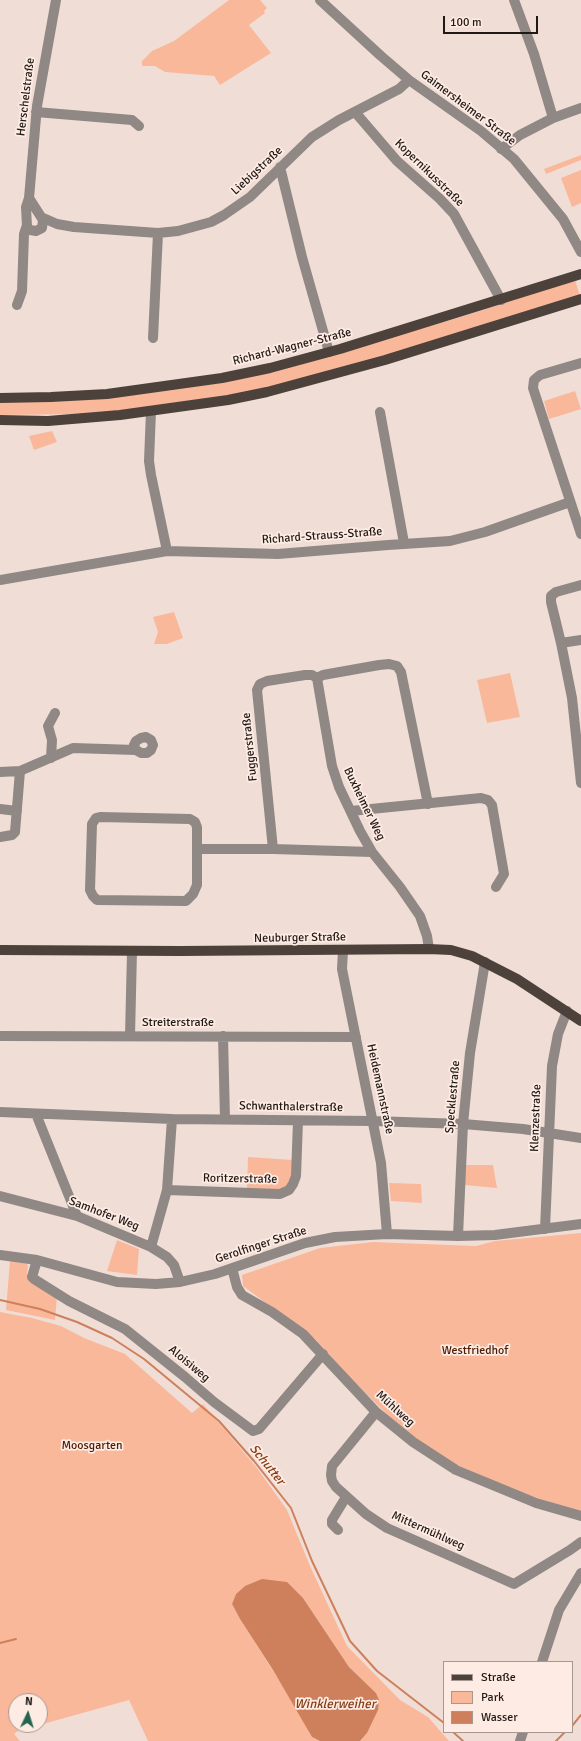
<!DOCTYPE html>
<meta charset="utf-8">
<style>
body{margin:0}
#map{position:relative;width:581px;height:1741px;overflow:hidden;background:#f0ded6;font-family:Signika,sans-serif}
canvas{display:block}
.legend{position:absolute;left:443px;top:1661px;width:130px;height:72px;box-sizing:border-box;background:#feebe3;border:1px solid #a59791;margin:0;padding:5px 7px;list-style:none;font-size:12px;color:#201a17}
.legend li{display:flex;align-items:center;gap:8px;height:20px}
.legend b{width:20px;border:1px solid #a59791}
.north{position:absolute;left:8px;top:1693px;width:40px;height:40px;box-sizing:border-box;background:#feebe3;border:1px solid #a59791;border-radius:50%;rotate:4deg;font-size:11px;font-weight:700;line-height:16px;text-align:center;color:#201a17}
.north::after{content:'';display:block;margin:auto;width:14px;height:18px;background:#276450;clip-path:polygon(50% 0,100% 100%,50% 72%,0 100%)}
.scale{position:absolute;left:443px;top:16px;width:95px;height:18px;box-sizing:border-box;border:2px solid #201a17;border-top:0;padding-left:5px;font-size:12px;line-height:14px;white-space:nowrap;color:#201a17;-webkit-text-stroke:3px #feebe3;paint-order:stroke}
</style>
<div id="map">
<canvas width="581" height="1741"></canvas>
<ul class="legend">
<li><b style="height:5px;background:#4d413b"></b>Straße</li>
<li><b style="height:11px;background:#f9b89a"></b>Park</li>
<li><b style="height:11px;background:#cd805b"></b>Wasser</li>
</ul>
<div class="north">N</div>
<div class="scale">100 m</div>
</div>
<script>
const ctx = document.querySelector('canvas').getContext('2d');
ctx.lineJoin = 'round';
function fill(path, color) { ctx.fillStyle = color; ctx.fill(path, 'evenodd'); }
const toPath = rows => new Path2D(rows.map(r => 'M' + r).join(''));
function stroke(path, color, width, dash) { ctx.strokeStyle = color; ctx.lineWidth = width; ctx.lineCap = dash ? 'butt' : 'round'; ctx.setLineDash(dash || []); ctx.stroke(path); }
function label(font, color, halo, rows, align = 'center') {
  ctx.font = font + ' Signika,sans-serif'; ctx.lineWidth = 3.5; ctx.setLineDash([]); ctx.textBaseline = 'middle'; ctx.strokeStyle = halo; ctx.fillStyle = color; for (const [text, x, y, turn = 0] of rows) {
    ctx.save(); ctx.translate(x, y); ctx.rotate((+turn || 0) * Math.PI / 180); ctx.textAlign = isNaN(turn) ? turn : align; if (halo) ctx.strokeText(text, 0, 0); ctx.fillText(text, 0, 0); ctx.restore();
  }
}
fill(toPath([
 [229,0,260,0,267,8,264,11,265,13,249,25,271,53,220,85,214,76,165,72,155,66,142,66,142,61,152,51,174,41],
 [581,155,581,160,546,174,544,169],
 [581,170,581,203,572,207,561,178],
 [575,280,580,296,321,376,254,393,173,406,87,414,0,415,0,400,62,400,299,364,461,317],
 [575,391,581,409,549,419,544,401],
 [52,431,57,442,34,450,29,436],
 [174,612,183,638,167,644,154,644,158,632,153,617],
 [510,673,520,717,487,723,477,680],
 [248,1157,293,1160,292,1175,287,1188,280,1190,247,1188],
 [465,1165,493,1165,497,1188,464,1185],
 [389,1183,421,1184,422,1203,391,1201],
 [581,1233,581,1512,525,1494,443,1459,402,1429,354,1382,316,1340,243,1286,242,1275,320,1248,373,1242,476,1246,495,1241],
 [117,1240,139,1249,137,1275,107,1271],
 [10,1261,26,1263,28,1265,27,1274,57,1296,55,1320,6,1310],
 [0,1312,32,1318,61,1326,84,1338,125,1354,192,1413,203,1404,257,1468,287,1510,310,1566,347,1646,400,1700,428,1717,449,1741,360,1741,367,1733,376,1693,349,1667,303,1598,245,1586,236,1594,232,1604,240,1619,293,1702,312,1737,320,1741,148,1741,129,1700,18,1731,14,1734,20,1741,0,1741],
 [16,1701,40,1701,40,1725,16,1725]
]), '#f9b89a');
fill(toPath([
 [262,1579,287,1582,303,1598,349,1667,376,1693,379,1700,378,1710,367,1733,360,1741,320,1741,312,1737,273,1670,240,1619,232,1604,236,1594,245,1586]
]), '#cd805b');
stroke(toPath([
 [0,1300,40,1309,77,1322,112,1338,144,1359,219,1421,254,1461,291,1508,312,1561,350,1641,377,1671,444,1723],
 [0,1643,16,1639],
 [572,1726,581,1715],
 [453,1732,463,1741],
 [556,1741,565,1732]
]), '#cd805b', 2);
stroke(toPath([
 [320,0,381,56,409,80,481,131,514,159,563,219,581,252],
 [514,0,534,54,553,118],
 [36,112,132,120,139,126],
 [355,112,397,161,440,199,454,214,501,300],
 [501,149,520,135,553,118,581,108],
 [280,167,302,257,329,352],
 [29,198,43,220,42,228,36,231,30,230,27,227,26,207,29,198,37,106,56,0],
 [41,217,57,224,74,227,158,233,178,231,211,222,224,215,250,197,312,137,339,120,399,89,409,80],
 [17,305,22,291,24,234,27,225],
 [153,338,158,233],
 [581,363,540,375,534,380,533,388,581,534],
 [151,411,149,461,151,475,167,551],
 [380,412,404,543],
 [0,580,167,551,278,554,388,545,450,541,485,532,570,502],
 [581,585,556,592,551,596,551,602,561,643,572,698,581,783],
 [561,643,581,640],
 [317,678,332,766,339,787,360,831,372,852,400,887,420,916,427,936,429,949],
 [51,758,52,740,48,726,55,713],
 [0,772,20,771,73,748,136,750,141,753,147,753,151,750,153,745,151,740,146,737,141,738,136,741,134,745,136,750],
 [0,809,17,811],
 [351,811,481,798,488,800,492,805,504,874,496,887],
 [0,837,12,835,15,832,20,771],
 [197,849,197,827,195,822,190,819,100,817,96,818,92,824,90,890,93,896,97,900,186,901,193,894,197,885,197,849,273,849],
 [372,852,273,849,257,690,260,684,267,681,305,675,312,675,317,678,323,675,379,665,389,664,397,666,401,672,428,804],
 [343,950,342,969,381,1163,387,1234],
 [0,1036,356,1037],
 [130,1036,132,951],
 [223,1036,225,1119],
 [0,1112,172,1119,373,1121,463,1124,523,1129,581,1138],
 [36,1114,77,1216],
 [167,1190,280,1194,289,1190,293,1184,296,1176,298,1121],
 [0,1196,77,1216,151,1247,167,1257,174,1265,180,1282],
 [545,1229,552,1066,558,1034,567,1011],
 [458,1236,463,1124,470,1053,485,962],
 [151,1247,167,1190,172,1119],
 [0,1255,37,1260,117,1282,156,1284,180,1282,215,1274,305,1243,335,1237,387,1234,458,1236,495,1235,581,1224],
 [37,1260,32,1277,34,1279,69,1301,125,1329,185,1377,214,1402,253,1431,259,1429,323,1354],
 [232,1268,237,1287,242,1295,272,1312,303,1334,376,1412,413,1442,456,1470,536,1503,581,1516],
 [376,1412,332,1466,331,1475,332,1481,336,1487,366,1514,387,1528,514,1584,570,1550,581,1542],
 [338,1530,332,1524,332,1520,346,1497],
 [542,1662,559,1610,581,1573],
 [520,1741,523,1732]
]), '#908885', 10);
stroke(toPath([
 [0,398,51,397,107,394,222,378,270,368,340,349,581,274],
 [0,420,48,421,120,415,228,400,267,392,385,360,581,299],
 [0,950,180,951,429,949,451,950,472,956,517,979,581,1021]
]), '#4d413b', 10);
label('12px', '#201a17', '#feebe3', [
 ["Herschelstraße",26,97,-83],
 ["Gaimersheimer Straße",468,108,37],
 ["Liebigstraße",257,171,-43],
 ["Kopernikusstraße",429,173,44],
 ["Richard-Wagner-Straße",292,347,-14],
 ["Richard-Strauss-Straße",322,536,-4],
 ["Fuggerstraße",250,747,-96],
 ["Buxheimer Weg",364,804,64],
 ["Neuburger Straße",300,938,-1],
 ["Streiterstraße",178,1023],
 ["Heidemannstraße",380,1089,78],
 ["Specklestraße",453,1097,-85],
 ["Schwanthalerstraße",291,1107,1],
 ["Klenzestraße",536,1118,-88],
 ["Roritzerstraße",240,1179,1],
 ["Samhofer Weg",104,1214,21],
 ["Gerolfinger Straße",261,1245,-18],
 ["Aloisiweg",189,1364,40],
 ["Mühlweg",395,1409,42],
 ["Mittermühlweg",428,1531,24]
]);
label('12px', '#4b1a00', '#feebe3', [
 ["Westfriedhof",475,1351],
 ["Moosgarten",92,1446]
]);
label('italic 13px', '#863e18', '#feebe3', [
 ["Schutter",267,1465,51],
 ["Winklerweiher",335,1705]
]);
</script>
